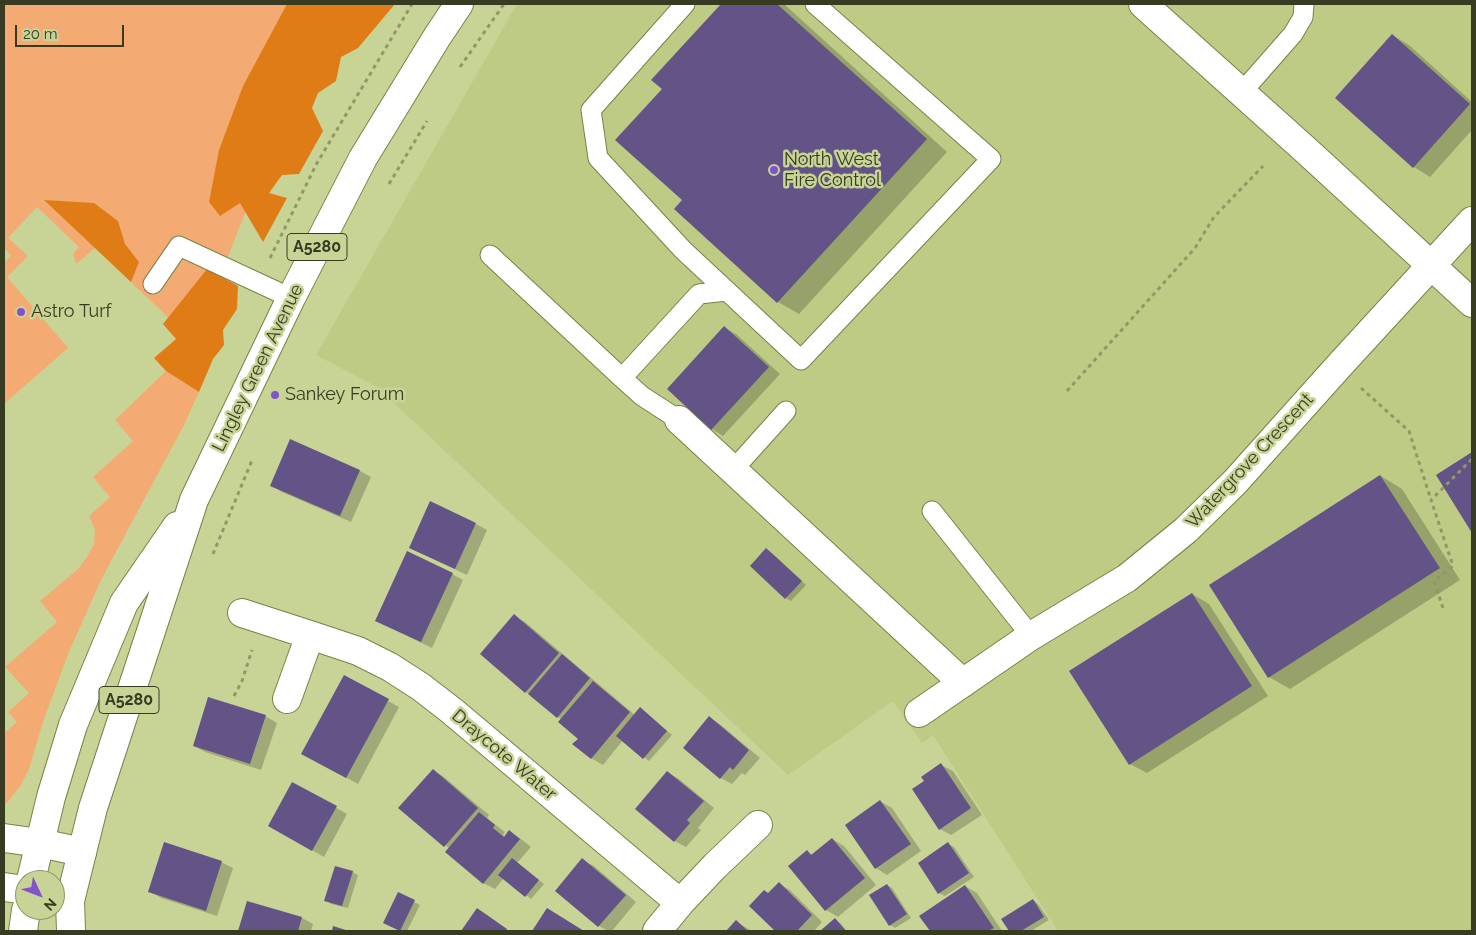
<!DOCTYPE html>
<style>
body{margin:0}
#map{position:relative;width:1476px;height:935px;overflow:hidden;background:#c8d496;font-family:Raleway,sans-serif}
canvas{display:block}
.frame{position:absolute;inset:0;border:5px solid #363b22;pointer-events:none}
.north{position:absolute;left:15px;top:870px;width:50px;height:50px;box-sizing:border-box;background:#c8d496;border:1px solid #8e9768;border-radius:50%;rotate:133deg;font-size:14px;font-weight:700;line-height:20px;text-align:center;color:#363b22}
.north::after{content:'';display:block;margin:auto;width:18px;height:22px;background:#8154cd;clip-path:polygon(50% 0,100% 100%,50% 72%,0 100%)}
.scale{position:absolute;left:15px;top:25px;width:109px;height:22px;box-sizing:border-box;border:2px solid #363b22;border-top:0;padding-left:6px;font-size:15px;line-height:18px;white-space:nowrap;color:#363b22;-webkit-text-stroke:4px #c8d496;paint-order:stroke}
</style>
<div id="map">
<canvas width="1476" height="935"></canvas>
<div class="frame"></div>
<div class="north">N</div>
<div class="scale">20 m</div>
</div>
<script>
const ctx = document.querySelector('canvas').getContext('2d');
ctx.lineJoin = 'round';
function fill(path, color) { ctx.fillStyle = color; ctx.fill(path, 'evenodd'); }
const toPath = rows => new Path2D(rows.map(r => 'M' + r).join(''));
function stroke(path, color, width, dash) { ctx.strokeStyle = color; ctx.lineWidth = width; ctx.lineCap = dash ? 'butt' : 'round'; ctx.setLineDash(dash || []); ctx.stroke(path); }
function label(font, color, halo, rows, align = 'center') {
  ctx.font = font + ' Raleway,sans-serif'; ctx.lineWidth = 5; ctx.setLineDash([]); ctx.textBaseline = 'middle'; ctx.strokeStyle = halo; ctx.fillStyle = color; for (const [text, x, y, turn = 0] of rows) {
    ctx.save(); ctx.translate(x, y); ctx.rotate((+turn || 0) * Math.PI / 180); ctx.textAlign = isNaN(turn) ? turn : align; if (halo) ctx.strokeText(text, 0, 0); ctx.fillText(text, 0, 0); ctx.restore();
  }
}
fill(toPath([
 [517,4,1472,4,1472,931,1058,931,933,735,922,743,893,701,788,775,377,387,316,355]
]), '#bdcb85');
fill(toPath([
 [4,4,328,4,194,342,95,248,76,264,73,254,79,247,37,207,8,238,28,256,7,277,68,348,4,404,4,262,11,256,4,248],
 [166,371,199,392,184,425,101,580,68,654,43,722,29,769,21,785,6,804,4,804,4,733,17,722,8,712,29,693,5,667,57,622,40,601,78,569,87,557,94,544,95,530,89,516,110,497,93,477,133,441,115,420]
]), '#f4ab73');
fill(toPath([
 [287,4,395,4,358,48,341,57,336,81,318,93,312,108,323,131,299,174,282,175,269,193,287,198,263,242,240,203,220,216,209,202,219,150,243,86],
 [44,200,94,203,118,221,125,244,139,262,131,282],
 [207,269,238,286,237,309,223,330,224,345,213,359,199,392,166,371,154,358,176,339,163,324]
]), '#e07c16');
fill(toPath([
 [722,4,784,4,947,152,799,314,778,302,676,209,683,200,663,89,653,80],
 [1392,35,1409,45,1472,102,1472,130,1430,177,1414,167,1336,98],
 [725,328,736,334,780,374,723,436,712,429,669,389],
 [291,441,360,471,371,477,351,522,282,492,271,485],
 [1472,454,1472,530,1438,476],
 [1381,476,1402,489,1460,580,1290,689,1269,677],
 [476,524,487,530,467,575,410,548],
 [767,550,772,553,806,585,791,601,786,598],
 [452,574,463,580,432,648,376,621],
 [1192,594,1209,604,1268,696,1147,773,1130,764],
 [514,616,525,622,635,715,645,712,672,735,649,761,623,740,603,765,591,758,579,739,562,720,526,692,482,654],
 [345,677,399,707,358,784,314,760],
 [265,716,277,723,261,770,205,752,194,746],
 [710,718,721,725,760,758,745,775,742,773,732,784,721,778],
 [941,765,953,771,982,815,951,835,940,829,926,781],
 [433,770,444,777,489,815,487,818,505,832,503,835,505,837,510,832,521,839,531,847,517,863,544,884,531,899,504,878,495,889,483,883,450,849,400,808],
 [667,772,679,779,714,808,698,828,701,830,686,847,675,841],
 [293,783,347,814,324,857,270,826],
 [881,802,892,808,921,851,887,875,876,868],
 [832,839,844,846,876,885,838,917,826,910,789,866,807,852,813,855],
 [948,844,954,847,974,877,945,896,939,893,919,863],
 [582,860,594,866,636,902,612,931,608,931,599,926,557,891],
 [221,862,233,868,217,916,161,898,150,891],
 [352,872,358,875,348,908,331,904,326,900],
 [779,884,790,890,822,922,814,931,777,931,751,906,768,894],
 [887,885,892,888,911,918,895,928,890,925],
 [965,886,977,893,1002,931,931,931,921,916],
 [399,894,420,905,407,931,401,931,390,926],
 [1033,900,1038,904,1049,920,1031,931,1010,931,1003,919],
 [248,902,302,918,313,924,311,931,239,931],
 [478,910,483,913,509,931,463,931],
 [835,920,840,923,847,931,821,931],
 [736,922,747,928,751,931,728,931]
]), '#0003');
fill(toPath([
 [721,4,777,4,927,139,777,303,674,209,682,200,615,140,662,89,651,80],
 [1392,34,1470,104,1413,168,1335,98],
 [724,326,769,367,711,430,667,389],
 [290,439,360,470,340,516,270,486],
 [1472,452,1472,533,1436,475],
 [1380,475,1440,568,1268,678,1209,585],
 [430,501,476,523,455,569,409,548],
 [766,548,802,581,785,599,750,566],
 [407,551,453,573,421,642,375,621],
 [1192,593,1252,686,1129,765,1069,671],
 [514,614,559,653,525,693,480,654],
 [562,654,590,678,557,718,528,694],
 [344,675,389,699,346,778,301,754],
 [593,681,630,712,591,759,572,744,578,739,558,722],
 [208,697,266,715,250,764,193,746],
 [640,707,667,731,643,759,616,736],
 [709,716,749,750,733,770,730,767,720,779,683,748],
 [941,763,971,808,939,830,912,789,924,781,921,777],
 [433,769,478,808,444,847,398,808],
 [667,771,704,801,687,820,690,823,674,842,635,809],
 [292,782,337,806,312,851,268,826],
 [880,800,911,844,875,869,845,825],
 [479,812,495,825,493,828,504,837,509,830,520,839,483,884,445,852],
 [832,838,865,878,825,911,788,866,807,850,811,855],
 [164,842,222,861,206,911,148,892],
 [948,842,969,873,938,894,918,863],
 [512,858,539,880,525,897,498,875],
 [582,858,626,895,598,927,555,891],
 [335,866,353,871,342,906,324,901],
 [779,882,812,915,797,931,775,931,749,906,764,890,768,893],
 [887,884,907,914,889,926,869,895],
 [965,885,994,928,988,931,930,931,919,916],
 [398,892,415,900,400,931,383,923],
 [1033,899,1044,917,1021,931,1009,931,1001,919],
 [247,901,302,917,298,931,238,931],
 [477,908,507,929,506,931,461,931],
 [547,908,584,931,532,931],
 [835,918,846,931,820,931],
 [736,920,748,931,726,931],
 [333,926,349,931,332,931]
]), '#635387');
const lane = toPath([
 [685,4,591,110,598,158,683,250,801,360,991,159,815,4],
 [1242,92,1293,34,1303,17,1304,4],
 [490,255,622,378],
 [153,284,179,246,291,298],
 [679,420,642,396,622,378,699,294,727,291],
 [733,470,786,411],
 [932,511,1031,636]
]);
const street = toPath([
 [1143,4,1309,153,1472,303],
 [679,420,963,683],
 [242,613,310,635,287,699],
 [310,635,358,651,390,667,421,687,452,711,680,903],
 [919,713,1031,636,1127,578,1186,530,1235,482,1338,367,1472,221],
 [4,838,40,843,82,852],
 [4,887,25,890],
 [657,931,680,903,715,866,758,825]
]);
const primary = toPath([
 [31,880,51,797,73,725,124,603,177,526],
 [23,931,26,910],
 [71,931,70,901,93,808,194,500,291,298,363,158,437,37,459,4]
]);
stroke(lane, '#788247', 21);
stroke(street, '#788247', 30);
stroke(primary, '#788247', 30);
stroke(toPath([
 [460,67,504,4],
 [389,184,427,121],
 [270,258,317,163,412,4],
 [1361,388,1409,431,1431,500],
 [1067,391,1195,248,1214,217,1263,166],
 [213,554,253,458],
 [1443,608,1434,581,1453,566,1431,500,1472,459],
 [234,696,242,681,252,650]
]), '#8f9869', 3, [4, 4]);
stroke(lane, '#fff', 19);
stroke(street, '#fff', 28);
stroke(primary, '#fff', 28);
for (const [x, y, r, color] of [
 [774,170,5,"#8154cd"],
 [21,312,5,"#8154cd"],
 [275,395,5,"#8154cd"]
]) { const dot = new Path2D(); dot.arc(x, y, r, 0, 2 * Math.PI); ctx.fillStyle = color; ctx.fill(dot); stroke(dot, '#c8d496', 2); }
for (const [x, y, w] of [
 [317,247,60],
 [129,700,60]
]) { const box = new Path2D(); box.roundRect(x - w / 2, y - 13.5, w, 27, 4); ctx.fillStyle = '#c8d496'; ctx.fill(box); stroke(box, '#363b22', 1); }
label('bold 16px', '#363b22', null, [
 ["A5280",317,247],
 ["A5280",129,700]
]);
label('18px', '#363b22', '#c8d496', [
 ["North West",784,160],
 ["Fire Control",784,181],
 ["Astro Turf",31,312],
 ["Sankey Forum",285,395]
], 'left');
label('18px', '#363b22', '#c8d496', [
 ["Lingley Green Avenue",258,368,-64],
 ["Watergrove Crescent",1250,461,-47],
 ["Draycote Water",504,755,40]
]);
</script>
